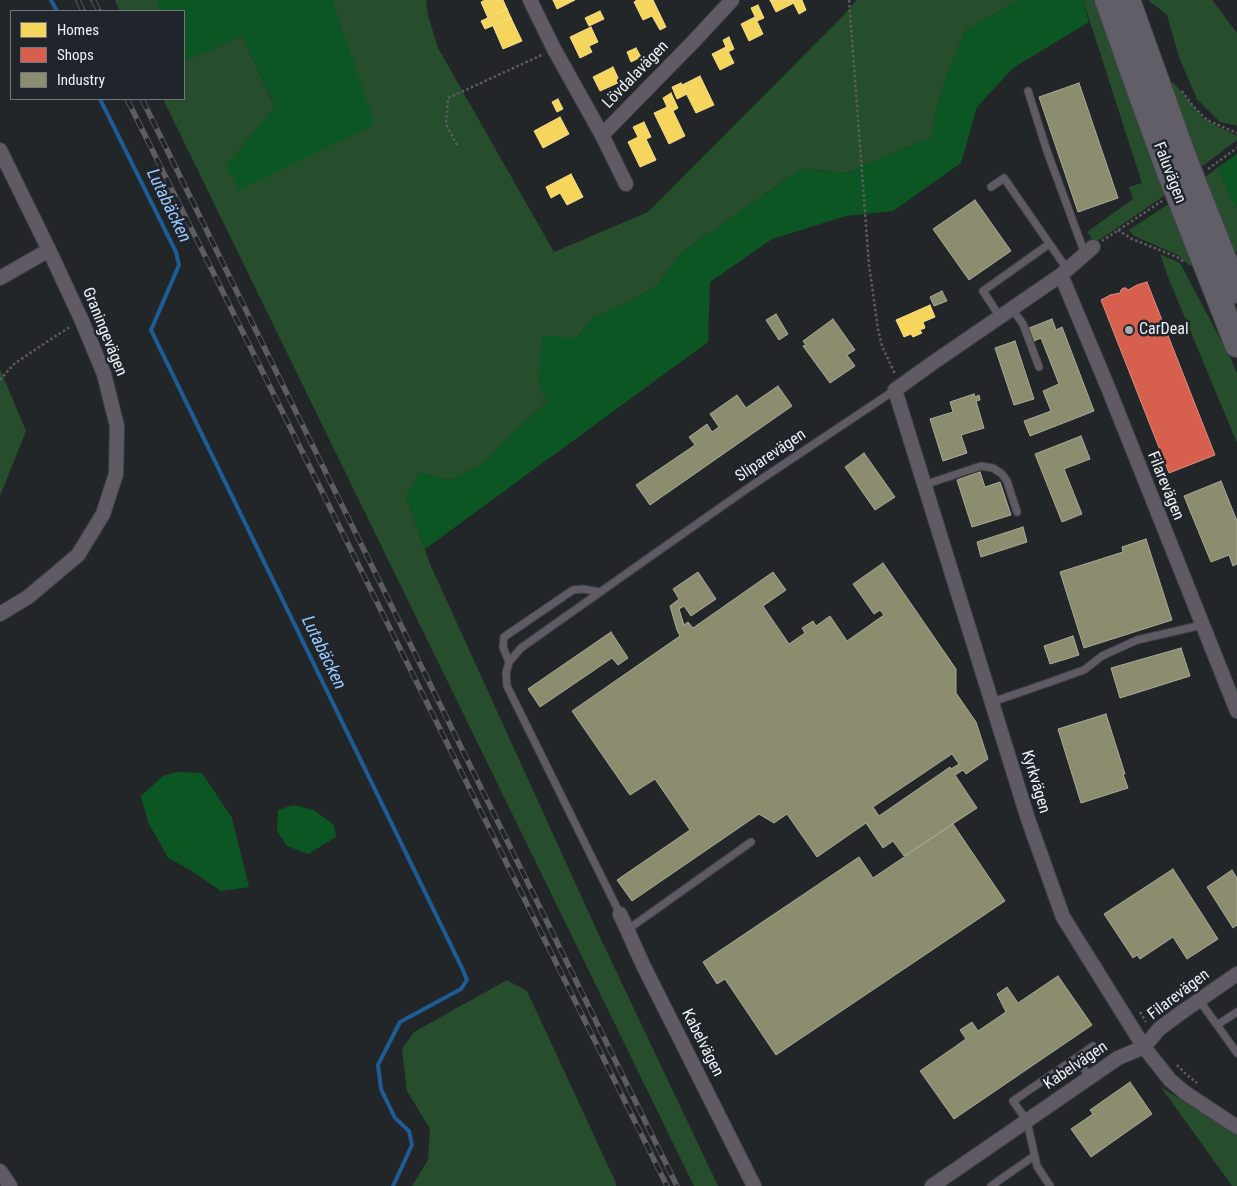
<!DOCTYPE html>
<meta charset="utf-8">
<style>
body{margin:0}
#map{position:relative;width:1237px;height:1186px;overflow:hidden;background:#232629;font-family:"Roboto Condensed",sans-serif}
canvas{display:block}
.legend{position:absolute;left:10px;top:10px;width:175px;height:90px;box-sizing:border-box;background:#20252c;border:1px solid #73777d;margin:0;padding:6px 9px;list-style:none;font-size:15px;color:#eff2f6}
.legend li{display:flex;align-items:center;gap:10px;height:25px}
.legend b{width:25px;border:1px solid #73777d}
</style>
<div id="map">
<canvas width="1237" height="1186"></canvas>
<ul class="legend">
<li><b style="height:14px;background:#f6d55c"></b>Homes</li>
<li><b style="height:14px;background:#d6604d"></b>Shops</li>
<li><b style="height:14px;background:#8c8c6e"></b>Industry</li>
</ul>
</div>
<script>
const ctx = document.querySelector('canvas').getContext('2d');
ctx.lineJoin = 'round';
function fill(path, color) { ctx.fillStyle = color; ctx.fill(path, 'evenodd'); }
const toPath = rows => new Path2D(rows.map(r => 'M' + r).join(''));
function stroke(path, color, width, dash) { ctx.strokeStyle = color; ctx.lineWidth = width; ctx.lineCap = dash ? 'butt' : 'round'; ctx.setLineDash(dash || []); ctx.stroke(path); }
function label(font, color, halo, rows, align = 'center') {
  ctx.font = font + ' "Roboto Condensed",sans-serif'; ctx.lineWidth = 5; ctx.setLineDash([]); ctx.textBaseline = 'middle'; ctx.strokeStyle = halo; ctx.fillStyle = color; for (const [text, x, y, turn = 0] of rows) {
    ctx.save(); ctx.translate(x, y); ctx.rotate((+turn || 0) * Math.PI / 180); ctx.textAlign = isNaN(turn) ? turn : align; if (halo) ctx.strokeText(text, 0, 0); ctx.fillText(text, 0, 0); ctx.restore();
  }
}
fill(toPath([
 [116,0,157,0,161,11,120,11,115,1],
 [332,0,426,0,428,16,438,48,554,252,648,212,840,19,857,0,1018,0,965,31,947,75,935,114,932,137,847,173,801,169,681,253,657,286,624,304,594,317,538,382,547,402,509,436,483,464,451,480,419,473,406,496,430,564,598,933,718,1186,694,1186,163,99,184,99,184,61,242,36,275,107,226,166,240,189,374,124],
 [1083,0,1099,0,1167,194,1095,243,1087,232,1133,199,1129,187,1142,183],
 [1148,0,1212,0,1237,33,1237,126,1220,122,1197,99,1179,57,1167,15],
 [1172,81,1204,119,1237,136,1237,140,1200,168,1171,85],
 [1218,167,1230,197,1237,207,1237,252,1232,252,1204,178],
 [1170,203,1193,264,1190,266,1178,255,1134,236,1129,230],
 [1160,254,1180,263,1230,357,1237,373,1237,443,1168,277],
 [0,369,26,431,0,496],
 [507,980,527,991,616,1183,616,1186,412,1186,428,1160,430,1129,407,1091,402,1049,414,1032],
 [1161,1087,1237,1135,1237,1186,1232,1186]
]), '#264e2d');
fill(toPath([
 [157,0,332,0,375,124,240,190,226,166,275,106,242,36,184,61,184,11,161,11],
 [1018,0,1083,0,1089,22,1013,68,977,107,961,163,893,211,846,216,772,239,710,282,708,342,425,549,406,496,419,473,451,480,483,464,509,436,547,402,538,382,542,335,576,338,594,317,624,304,657,286,681,253,801,169,847,173,932,137,935,114,947,75,965,31],
 [1237,154,1237,207,1230,197,1218,167],
 [177,772,202,773,232,818,249,887,221,891,192,871,168,858,148,822,141,796,163,776],
 [293,805,314,810,334,825,336,837,308,854,287,846,277,831,278,810]
]), '#0c5623');
const homes = toPath([
 [485,0,503,0,507,9,488,18,481,2,485,0],
 [553,0,575,0,557,9,553,0],
 [637,0,653,0,666,27,660,30,652,16,643,20,634,2,637,0],
 [770,0,792,0,794,3,776,12,770,0],
 [792,0,802,0,806,10,799,14,792,0],
 [758,5,764,18,757,21,751,8,758,5],
 [507,9,511,18,485,29,481,21,507,9],
 [600,11,604,19,589,26,585,18,600,11],
 [755,17,763,34,749,41,741,24,755,17],
 [511,18,522,41,503,49,493,26,511,18],
 [591,27,598,42,589,46,592,52,580,58,570,37,591,27],
 [729,37,734,49,728,52,723,40,729,37],
 [726,47,734,63,720,70,712,54,726,47],
 [636,48,641,57,631,62,627,52,636,48],
 [613,67,620,82,600,91,593,77,613,67],
 [700,76,714,105,696,113,682,85,700,76],
 [681,83,687,94,677,99,672,87,681,83],
 [671,93,678,108,673,111,685,136,669,144,654,113,667,107,663,98,671,93],
 [558,99,563,109,557,112,552,102,558,99],
 [560,117,569,134,543,148,534,131,560,117],
 [644,122,651,137,646,139,656,160,640,167,628,142,638,137,633,127,644,122],
 [571,174,583,197,567,205,560,193,551,198,546,187,571,174],
 [930,305,935,317,923,322,925,328,920,330,922,333,913,337,911,334,904,337,896,320,930,305]
]);
fill(homes, '#f6d55c');
stroke(homes, '#f4de8a', 1);
const shops = toPath([
 [1147,282,1215,455,1169,473,1101,300,1110,295,1120,293,1121,290,1123,288,1126,288,1128,290,1137,285,1147,282]
]);
fill(shops, '#d6604d');
stroke(shops, '#de8c80', 1);
const industry = toPath([
 [1079,83,1118,198,1078,212,1039,97,1079,83],
 [975,200,1011,251,969,280,933,229,975,200],
 [942,291,947,301,934,306,930,297,942,291],
 [776,314,788,334,779,340,766,320,776,314],
 [833,319,855,350,847,355,855,366,830,383,803,346,806,345,803,341,833,319],
 [1052,319,1056,330,1062,327,1094,411,1030,436,1024,421,1051,411,1043,391,1059,384,1041,338,1034,341,1029,328,1052,319],
 [1015,341,1034,399,1014,405,995,348,1015,341],
 [778,386,792,406,650,505,636,485,695,445,689,437,707,424,712,432,719,427,710,414,737,395,746,408,778,386],
 [974,394,975,397,979,395,980,400,976,401,984,428,961,435,967,453,943,461,930,419,953,412,950,402,974,394],
 [1081,436,1090,459,1064,469,1082,514,1062,522,1035,454,1081,436],
 [864,453,895,497,875,510,845,467,864,453],
 [980,472,985,487,1000,482,1011,515,972,527,957,480,980,472],
 [1221,481,1237,521,1237,564,1233,566,1229,555,1211,562,1184,496,1221,481],
 [1023,527,1027,542,981,557,977,542,1023,527],
 [1146,539,1172,620,1084,648,1060,572,1123,552,1122,547,1146,539],
 [883,563,956,669,956,693,976,722,988,759,966,774,963,770,955,775,977,808,904,856,893,841,883,848,866,823,817,857,787,814,774,823,759,814,632,901,617,880,690,830,655,779,630,795,572,711,680,636,677,630,670,606,679,599,673,589,698,572,716,599,691,616,684,606,679,609,684,625,688,622,693,628,773,572,786,590,763,606,789,644,805,633,802,628,813,621,816,626,830,616,847,641,884,615,880,610,874,614,853,584,883,563],
 [952,754,959,764,951,769,950,767,879,816,873,807,952,754],
 [611,632,628,658,618,665,612,658,540,707,528,689,611,632],
 [1073,636,1079,655,1050,664,1044,646,1073,636],
 [1181,648,1190,676,1120,698,1111,668,1181,648],
 [1106,714,1125,774,1123,774,1128,788,1081,803,1058,729,1106,714],
 [953,824,1005,901,776,1055,725,979,717,984,703,962,859,857,873,878,953,824],
 [1173,869,1218,939,1187,959,1173,937,1140,959,1137,955,1133,958,1104,914,1173,869],
 [1232,870,1237,878,1237,925,1233,928,1207,887,1232,870],
 [1058,976,1092,1025,954,1119,920,1071,966,1039,960,1030,972,1022,978,1031,1006,1012,997,994,1007,987,1018,1003,1058,976],
 [1130,1082,1152,1114,1091,1157,1071,1129,1093,1114,1090,1110,1130,1082]
]);
fill(industry, '#8c8c6e');
stroke(industry, '#aaab97', 1);
stroke(toPath([
 [51,0,57,11],
 [100,99,176,252,179,265,151,330,462,968,467,980,461,989,400,1022,378,1065,381,1089,395,1118,409,1131,412,1145,393,1186]
]), '#1f5c95', 4);
const service = toPath([
 [1028,91,1047,151,1085,254],
 [991,187,1004,178,1067,269],
 [1012,309,1023,324,1039,367],
 [1000,317,983,291,1049,244],
 [924,485,981,466,993,468,1002,474,1007,481,1017,512],
 [509,662,503,647,504,637,573,590,583,589,600,592],
 [992,702,1036,687,1084,670,1102,656,1137,640,1202,625],
 [620,914,507,686,506,673,509,662,521,648,664,547,751,486,895,390],
 [627,930,751,842],
 [1199,1000,1217,1025],
 [1237,1012,1217,1025,1237,1053],
 [1076,1058,1093,1046],
 [991,1186,1034,1156],
 [1050,1186,1037,1166,1027,1121,1013,1101,1076,1058,1090,1077]
]);
const minor = toPath([
 [530,0,554,49,602,135],
 [0,150,49,250,82,321,104,374,117,426,116,474,103,514,78,555,28,597,0,614],
 [626,184,602,135,694,41,732,0],
 [1093,247,1061,275,934,362,895,390,1028,819,1063,917,1144,1047,1170,1080,1184,1092,1237,1127],
 [1061,275,1109,390,1237,711],
 [0,278,49,250],
 [620,914,643,965,754,1186],
 [0,1171,10,1186],
 [932,1186,1118,1058,1144,1047,1159,1029,1182,1012,1237,974]
]);
const trunk = toPath([
 [1107,0,1141,96,1170,175],
 [1128,0,1185,159],
 [1199,195,1237,291],
 [1184,210,1237,345]
]);
stroke(service, '#404345', 9);
stroke(minor, '#404345', 16);
stroke(trunk, '#404345', 26);
stroke(toPath([
 [849,0,869,265,878,329,882,346,895,374],
 [1182,91,1193,106,1207,120,1237,133],
 [457,145,446,124,448,98,544,54],
 [1208,169,1237,148],
 [1118,230,1132,239,1177,257,1184,262],
 [1102,241,1162,201],
 [0,380,14,364,54,337,70,327],
 [1140,1012,1146,1022],
 [1177,1065,1186,1074,1197,1083]
]), '#5e5b61', 2.5, [2.5, 2.5]);
stroke(service, '#5f5a63', 7);
stroke(minor, '#5f5a63', 14);
stroke(trunk, '#625e68', 24);
const rail = toPath([
 [78,0,83,11],
 [93,0,99,11],
 [127,99,667,1186],
 [142,99,677,1186]
]);
stroke(rail, '#5e5d62', 5.5);
stroke(rail, '#20252c', 4, [11]);
const trunkBridge = toPath([
 [1185,159,1199,195],
 [1170,175,1184,210]
]);
stroke(trunkBridge, '#404345', 26, []);
stroke(trunkBridge, '#625e68', 24);
for (const [x, y, r, color] of [
 [1129,330,5,"#a8abae"]
]) { const dot = new Path2D(); dot.arc(x, y, r, 0, 2 * Math.PI); ctx.fillStyle = color; ctx.fill(dot); stroke(dot, '#20252c', 2); }
label('16px', '#eff2f6', '#20252c', [
 ["Lövdalavägen",636,75,-46],
 ["Faluvägen",1169,173,69],
 ["Graningevägen",104,332,68],
 ["Sliparevägen",771,456,-34],
 ["Filarevägen",1165,486,68],
 ["Kyrkvägen",1035,782,73],
 ["Filarevägen",1179,995,-37],
 ["Kabelvägen",702,1043,63],
 ["Kabelvägen",1076,1066,-34]
]);
label('16px', '#eff2f6', '#20252c', [
 ["CarDeal",1139,330]
], 'left');
label('italic 18px', '#9acaff', '#20252c', [
 ["Lutabäcken",168,206,64],
 ["Lutabäcken",323,653,64]
]);
</script>
